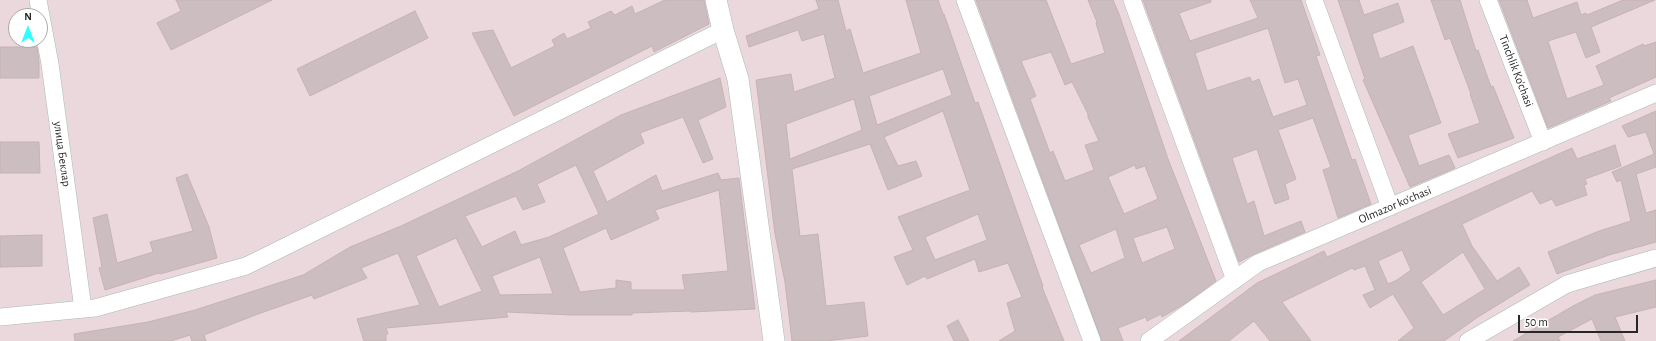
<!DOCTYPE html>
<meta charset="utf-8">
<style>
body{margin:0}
#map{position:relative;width:1656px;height:341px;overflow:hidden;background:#ebd8dc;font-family:"Alegreya Sans",sans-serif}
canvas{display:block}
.north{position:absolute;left:8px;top:8px;width:40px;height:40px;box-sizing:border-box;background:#fff;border:1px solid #a9a9a9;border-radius:50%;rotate:0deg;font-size:11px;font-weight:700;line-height:16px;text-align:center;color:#272727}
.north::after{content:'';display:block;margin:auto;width:14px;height:18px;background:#30ffff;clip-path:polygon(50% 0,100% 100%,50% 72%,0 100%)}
.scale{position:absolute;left:1518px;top:315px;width:120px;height:18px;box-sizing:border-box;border:2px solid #272727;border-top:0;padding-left:5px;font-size:12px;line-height:14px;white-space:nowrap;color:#272727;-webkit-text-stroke:3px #fff;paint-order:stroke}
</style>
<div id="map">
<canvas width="1656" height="341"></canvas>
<div class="north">N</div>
<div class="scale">50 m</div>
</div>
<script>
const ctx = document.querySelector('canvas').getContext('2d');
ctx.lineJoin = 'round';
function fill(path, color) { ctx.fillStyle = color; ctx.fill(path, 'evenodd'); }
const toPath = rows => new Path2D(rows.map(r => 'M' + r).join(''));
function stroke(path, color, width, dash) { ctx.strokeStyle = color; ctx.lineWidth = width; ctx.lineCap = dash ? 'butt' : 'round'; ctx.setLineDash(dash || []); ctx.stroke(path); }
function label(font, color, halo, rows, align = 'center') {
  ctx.font = font + ' "Alegreya Sans",sans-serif'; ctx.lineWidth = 3; ctx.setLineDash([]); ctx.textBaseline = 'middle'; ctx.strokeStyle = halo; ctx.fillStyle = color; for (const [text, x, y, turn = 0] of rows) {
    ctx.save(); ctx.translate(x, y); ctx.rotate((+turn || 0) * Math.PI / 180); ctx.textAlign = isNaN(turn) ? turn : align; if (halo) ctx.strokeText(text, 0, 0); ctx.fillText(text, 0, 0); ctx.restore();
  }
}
const building = toPath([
 [176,0,272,0,171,50,157,23,181,11,176,0],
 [665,0,704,0,709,24,654,52,652,46,514,116,472,33,493,30,511,68,555,46,552,40,564,33,567,39,591,28,588,22,611,11,615,15,632,6,635,14,665,0],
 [816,0,838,0,846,31,850,29,863,73,921,53,906,0,938,0,943,14,944,14,975,103,978,102,1043,286,1042,287,1064,341,999,341,1015,331,1007,303,1022,297,1008,263,979,272,975,259,927,279,925,276,907,285,894,257,913,250,898,217,970,190,943,111,884,137,898,166,916,161,922,176,888,190,870,144,792,169,800,236,818,234,826,306,864,302,868,336,826,341,792,341,785,282,775,234,756,80,791,74,794,92,835,78,824,34,802,41,798,30,749,47,746,36,819,9,816,0],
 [943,69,952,95,877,125,869,96,943,69],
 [854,99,862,130,790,159,786,124,854,99],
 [978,214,987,240,935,260,925,237,978,214],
 [976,0,1046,0,1071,64,1105,53,1096,23,1097,22,1088,0,1113,0,1119,14,1168,159,1216,281,1186,303,1162,317,1161,314,1147,321,1146,317,1118,328,1123,341,1102,341,976,0],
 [1051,52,1065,85,1072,82,1088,114,1088,117,1099,141,1085,145,1094,170,1065,181,1053,151,1050,153,1030,99,1036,96,1021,61,1051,52],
 [1135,165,1136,169,1145,166,1158,199,1124,214,1108,177,1135,165],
 [1167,227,1175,249,1142,263,1133,238,1167,227],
 [1116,229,1125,258,1091,273,1079,245,1116,229],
 [1143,0,1211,0,1211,2,1179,13,1190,41,1258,18,1250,0,1301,0,1320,55,1316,56,1352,160,1355,159,1371,204,1338,218,1323,170,1331,167,1313,118,1278,130,1296,179,1285,184,1289,199,1275,204,1257,149,1232,158,1247,204,1254,201,1264,236,1301,221,1305,232,1254,254,1239,262,1143,0],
 [1268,28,1285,83,1298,79,1307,105,1273,117,1259,79,1252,82,1250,77,1207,91,1195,53,1268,28],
 [1338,0,1359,0,1364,15,1398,3,1404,22,1372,34,1380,59,1413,46,1432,98,1441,123,1408,135,1419,166,1449,155,1455,168,1410,187,1363,80,1365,79,1338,0],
 [1431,0,1460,0,1476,51,1478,50,1491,87,1493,86,1514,138,1458,158,1448,134,1480,123,1470,94,1471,94,1450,38,1445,40,1431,0],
 [1499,0,1527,0,1533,18,1577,2,1581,15,1586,13,1587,15,1623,0,1655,0,1591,27,1600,52,1586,58,1576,32,1548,41,1567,99,1604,85,1596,66,1643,44,1644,46,1656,42,1656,77,1609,98,1611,101,1548,128,1499,0],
 [415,11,428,38,310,96,297,69,415,11],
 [0,47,37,47,39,62,39,78,0,78,0,47],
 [720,78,726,107,698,120,713,159,703,163,683,117,640,133,644,143,593,171,607,202,656,175,662,191,718,173,721,180,739,178,755,309,691,312,691,311,632,313,632,315,571,315,506,312,508,317,386,328,388,334,386,334,386,341,364,341,357,319,420,305,398,253,361,268,367,278,314,299,312,295,258,314,204,335,206,341,192,341,190,335,171,341,75,341,74,334,148,322,195,310,303,275,350,247,401,226,518,171,621,115,720,78],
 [576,165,599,214,549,237,521,245,515,231,482,247,465,216,516,196,523,210,545,202,537,184,576,165],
 [719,190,728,271,682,275,685,290,631,290,631,282,616,280,616,288,580,292,563,248,606,228,611,240,659,219,655,210,719,190],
 [456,238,482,291,439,307,416,256,456,238],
 [540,257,553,294,500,295,492,276,540,257],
 [1656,111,1656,167,1636,174,1646,213,1656,210,1656,242,1609,255,1557,274,1548,252,1599,231,1631,221,1621,180,1617,182,1612,172,1654,154,1646,132,1628,137,1622,126,1656,111],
 [0,142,39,142,40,173,0,173,0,142],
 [1615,145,1621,166,1585,179,1587,184,1584,185,1587,195,1556,206,1552,199,1540,204,1532,191,1462,224,1472,246,1497,281,1519,267,1530,285,1478,317,1444,341,1398,341,1414,328,1393,294,1370,308,1363,295,1375,290,1365,266,1354,270,1352,268,1282,302,1311,341,1270,341,1254,321,1229,341,1179,341,1257,283,1324,251,1327,257,1572,148,1577,159,1615,145],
 [1402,250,1411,270,1397,280,1388,284,1378,261,1402,250],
 [1463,252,1485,289,1443,315,1421,282,1463,252],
 [187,174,209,227,217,258,160,274,159,273,105,290,99,268,102,267,93,218,107,214,117,263,153,252,150,242,193,231,176,178,187,174],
 [42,235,42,266,0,267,0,236,42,235],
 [1656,280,1656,307,1615,317,1625,341,1601,341,1592,319,1558,337,1560,341,1513,341,1573,306,1595,295,1656,280],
 [958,320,969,341,954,341,947,326,958,320]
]);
fill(building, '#ccbdc0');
stroke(building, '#c6b2b5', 1);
const minor = toPath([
 [38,0,50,64,83,309],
 [965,0,1092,341],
 [1132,0,1235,280],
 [1314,0,1390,207],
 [1488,0,1543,142],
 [0,317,95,308,246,266,723,30],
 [1149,341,1258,263,1656,93],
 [1468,341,1567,284,1656,258]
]);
const tertiary = toPath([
 [716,0,723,30,738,79,774,341]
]);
stroke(minor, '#a8b9b8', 18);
stroke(tertiary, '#a8b9b8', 22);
stroke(minor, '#fff', 17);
stroke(tertiary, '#fff', 21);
label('12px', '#272727', '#fff', [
 ["Tinchlik Ko’chasi",1516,71,69],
 ["улица Беклар",62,154,82],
 ["Olmazor ko'chasi",1395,205,-23]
]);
</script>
